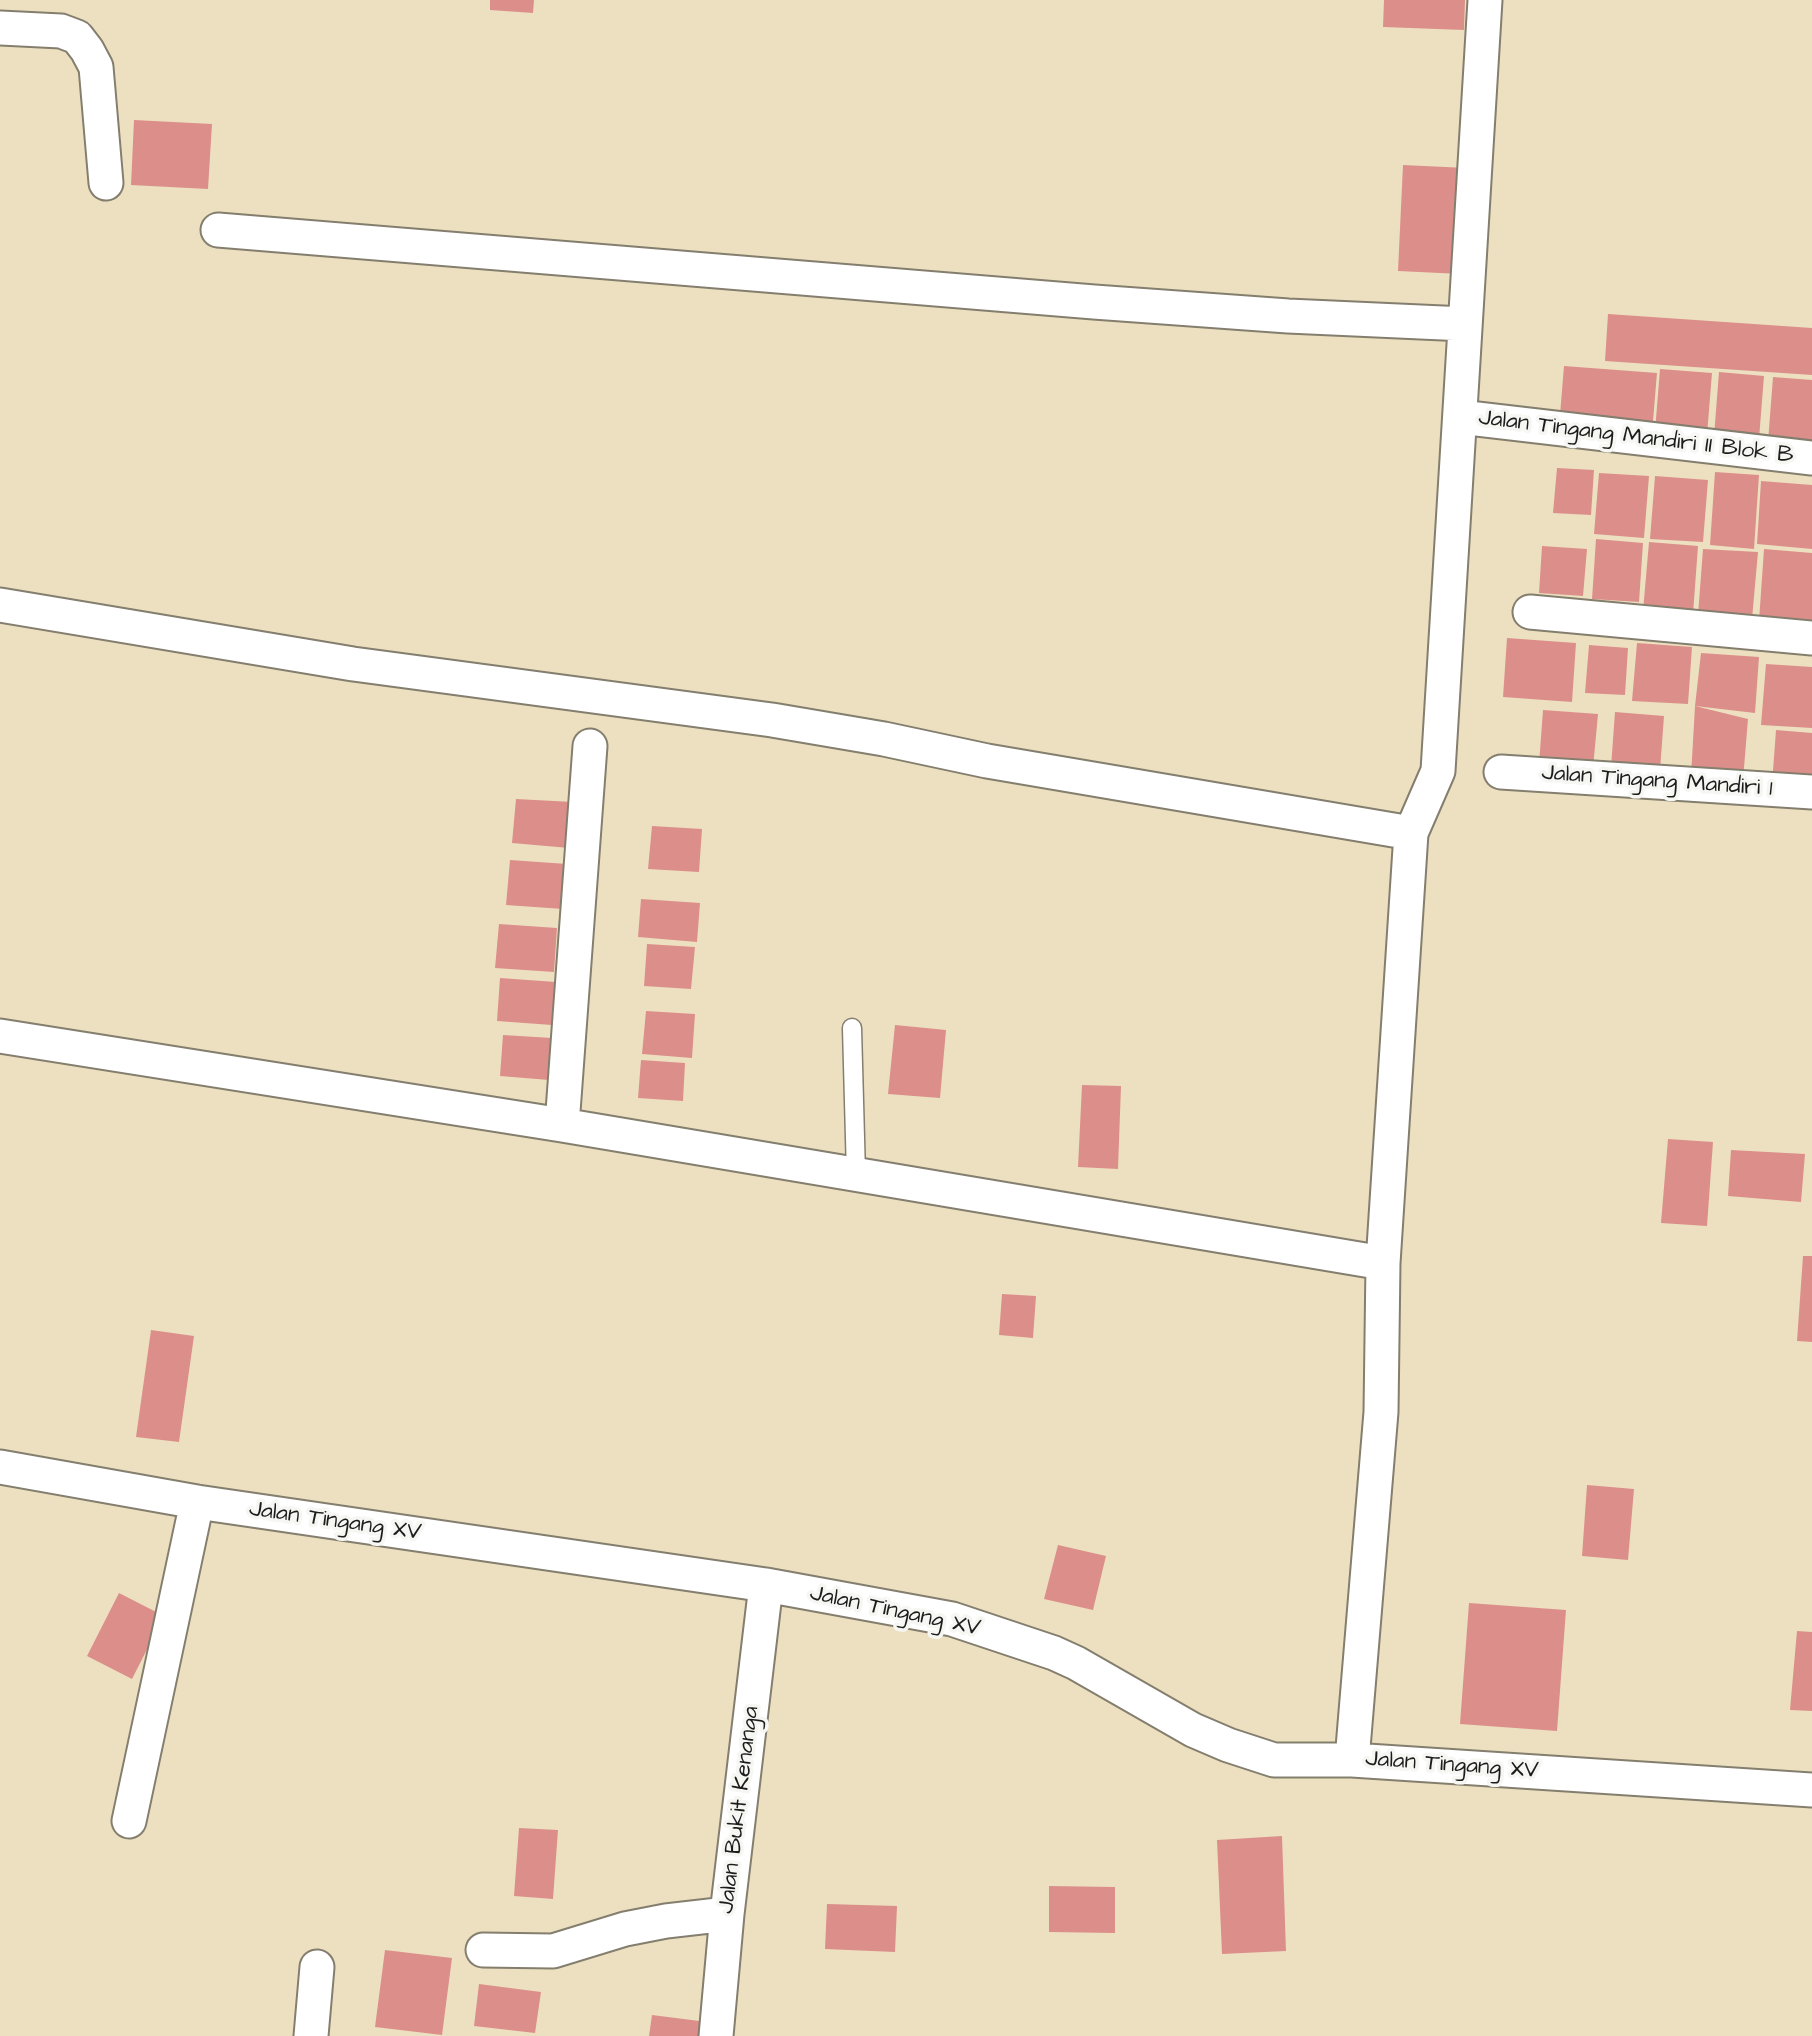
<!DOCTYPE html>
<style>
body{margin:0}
canvas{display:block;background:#ece0c0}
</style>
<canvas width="1812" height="2036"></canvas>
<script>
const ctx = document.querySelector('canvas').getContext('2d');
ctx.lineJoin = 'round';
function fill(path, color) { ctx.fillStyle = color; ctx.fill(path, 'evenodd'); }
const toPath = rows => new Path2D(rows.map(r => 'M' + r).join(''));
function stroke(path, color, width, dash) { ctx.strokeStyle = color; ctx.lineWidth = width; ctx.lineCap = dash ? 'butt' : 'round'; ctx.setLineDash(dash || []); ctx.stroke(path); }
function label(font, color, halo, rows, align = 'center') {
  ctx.font = font + ' "Architects Daughter",sans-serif'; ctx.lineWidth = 7; ctx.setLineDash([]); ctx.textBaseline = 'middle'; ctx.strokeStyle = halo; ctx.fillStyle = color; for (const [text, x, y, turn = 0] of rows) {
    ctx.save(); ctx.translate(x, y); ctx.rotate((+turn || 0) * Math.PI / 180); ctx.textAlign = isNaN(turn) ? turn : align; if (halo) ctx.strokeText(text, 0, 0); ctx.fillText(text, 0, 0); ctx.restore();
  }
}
fill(toPath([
 [490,0,534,0,533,13,490,10],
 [1384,0,1465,0,1464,30,1383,27],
 [134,120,212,124,208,189,131,185],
 [1403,165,1467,168,1461,274,1398,271],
 [1608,314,1812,328,1812,375,1605,361],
 [1564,366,1657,373,1652,433,1559,427],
 [1660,369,1712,373,1707,435,1655,431],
 [1719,372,1764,376,1759,439,1714,436],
 [1773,377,1812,380,1812,445,1768,442],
 [1557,468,1594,470,1591,515,1553,513],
 [1715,472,1759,475,1754,549,1710,545],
 [1599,473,1649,476,1644,538,1594,534],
 [1655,476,1708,480,1703,542,1650,539],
 [1761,481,1812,485,1812,549,1757,544],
 [1596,539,1643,543,1639,602,1592,599],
 [1649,542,1698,546,1693,614,1643,611],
 [1542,546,1587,549,1583,596,1539,593],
 [1703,549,1758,552,1752,619,1698,615],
 [1764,549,1812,553,1812,625,1759,621],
 [1507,638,1576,643,1572,702,1503,697],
 [1637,643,1692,647,1688,704,1632,701],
 [1589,645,1628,648,1625,695,1585,693],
 [1701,653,1759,657,1755,713,1695,706,1748,719,1743,780,1691,776,1695,706],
 [1766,664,1812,667,1812,728,1761,725],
 [1543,710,1598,714,1593,768,1539,764],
 [1615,712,1664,716,1660,770,1611,767],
 [1776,730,1812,733,1812,787,1772,784],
 [516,799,573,802,569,848,512,843],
 [652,826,702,829,699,872,648,869],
 [510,860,567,864,563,909,506,905],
 [641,899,700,903,697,942,638,937],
 [499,924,557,928,554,972,495,968],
 [647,944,695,947,691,989,644,986],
 [500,978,556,982,552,1025,497,1021],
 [646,1011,695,1014,692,1058,642,1054],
 [895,1025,946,1030,940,1098,888,1094],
 [503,1035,552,1038,549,1080,500,1076],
 [641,1060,685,1063,683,1101,638,1098],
 [1082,1085,1121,1086,1118,1169,1078,1167],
 [1668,1139,1713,1142,1707,1226,1661,1223],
 [1731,1150,1805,1154,1801,1202,1728,1196],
 [1803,1256,1812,1256,1812,1342,1797,1341],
 [1002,1294,1036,1296,1033,1338,999,1335],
 [151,1330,194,1336,179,1442,136,1437],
 [1587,1485,1634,1489,1628,1560,1582,1556],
 [1058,1545,1106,1556,1093,1610,1044,1599],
 [119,1593,164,1616,132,1679,87,1656],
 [1469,1603,1566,1610,1557,1731,1460,1724],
 [1797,1631,1812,1632,1812,1711,1790,1710],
 [519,1828,558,1830,553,1899,514,1896],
 [1282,1836,1286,1951,1222,1954,1217,1840],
 [1049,1886,1115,1887,1115,1933,1049,1932],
 [827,1904,897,1906,895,1952,825,1949],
 [385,1950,452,1958,442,2035,375,2027],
 [479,1984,541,1992,535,2033,474,2026],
 [652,2015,715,2023,713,2036,649,2036]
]), '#dc8f8a');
const service = toPath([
 [852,1028,856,1175]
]);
const minor = toPath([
 [0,28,61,31,77,37,87,50,96,67,106,183],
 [218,230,1094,302,1288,316,1465,324],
 [1460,417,1812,458],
 [0,605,353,664,772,720,884,739,987,761,1411,833],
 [1530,612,1812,638],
 [1501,772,1812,792],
 [0,1036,562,1125,1383,1263],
 [562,1125,590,746],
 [0,1467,197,1502,766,1585,952,1619,1054,1653,1076,1663,1193,1730,1228,1745,1274,1760,1352,1760,1812,1790],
 [1352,1760,1381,1412,1383,1263,1411,833,1438,771,1485,0],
 [129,1821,197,1502],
 [483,1950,553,1951,625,1929,666,1921,727,1914],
 [311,2036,317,1967],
 [716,2036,727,1914,766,1585]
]);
stroke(service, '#847e6e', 21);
stroke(minor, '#847e6e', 37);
stroke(service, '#fff', 18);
stroke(minor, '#fff', 33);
label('23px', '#1c1c1c', '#f6f6f2', [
 ["Jalan Tingang Mandiri II Blok B",1636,438,7],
 ["Jalan Tingang Mandiri 1",1657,782,4],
 ["Jalan Tingang XV",335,1522,8],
 ["Jalan Tingang XV",895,1612,12],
 ["Jalan Tingang XV",1452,1766,4],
 ["Jalan Bukit Kenanga",740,1810,-83]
]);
</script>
